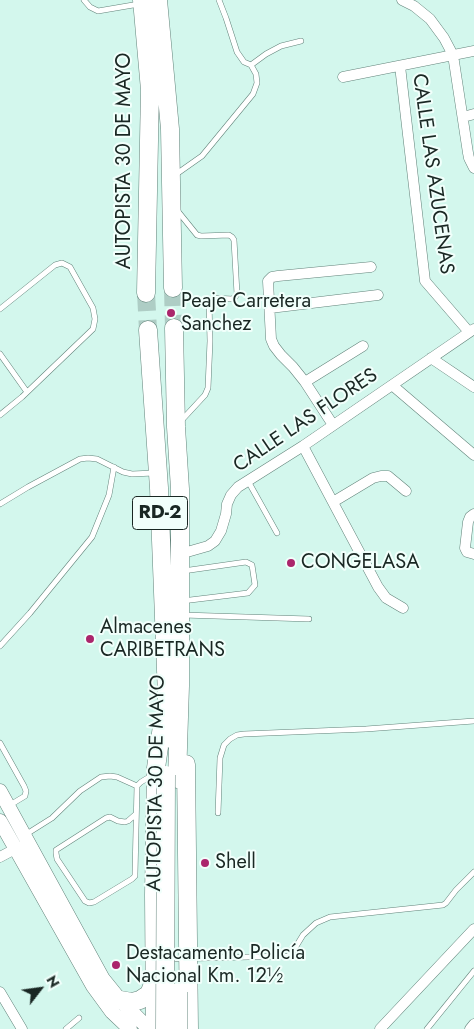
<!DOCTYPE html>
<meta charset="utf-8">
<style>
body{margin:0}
#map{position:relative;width:474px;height:1029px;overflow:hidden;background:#d3f7ed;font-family:Jost,sans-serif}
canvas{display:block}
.north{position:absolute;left:15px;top:964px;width:50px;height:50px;-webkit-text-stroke:4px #f1fffb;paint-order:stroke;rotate:60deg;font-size:14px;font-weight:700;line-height:20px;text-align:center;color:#192723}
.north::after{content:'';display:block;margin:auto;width:18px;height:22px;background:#192723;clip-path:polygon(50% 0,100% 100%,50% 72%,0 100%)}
</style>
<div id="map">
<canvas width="474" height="1029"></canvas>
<div class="north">N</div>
</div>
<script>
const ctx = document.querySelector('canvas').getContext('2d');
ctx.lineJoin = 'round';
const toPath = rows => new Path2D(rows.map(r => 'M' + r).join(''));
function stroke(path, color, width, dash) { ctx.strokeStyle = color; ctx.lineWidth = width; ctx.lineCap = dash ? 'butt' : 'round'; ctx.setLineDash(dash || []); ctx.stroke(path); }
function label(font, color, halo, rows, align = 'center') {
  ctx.font = font + ' Jost,sans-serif'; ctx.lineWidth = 4; ctx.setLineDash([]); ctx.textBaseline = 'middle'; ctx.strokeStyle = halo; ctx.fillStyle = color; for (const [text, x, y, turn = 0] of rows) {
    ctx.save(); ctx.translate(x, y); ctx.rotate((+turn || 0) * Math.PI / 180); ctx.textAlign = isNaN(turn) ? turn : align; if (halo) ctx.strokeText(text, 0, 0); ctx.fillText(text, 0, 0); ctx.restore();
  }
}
stroke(toPath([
 [173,288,174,328],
 [146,293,148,330]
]), '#aecdc5', 18, [18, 9]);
const lane = toPath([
 [84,0,90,7,98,11,139,4],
 [251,65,266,54,281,46,301,41],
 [175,175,202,156,253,94,257,83,256,74,251,65,244,62,237,52,226,18,219,0],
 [176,209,197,235,201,236,229,235,232,237,234,240,237,294,235,297,232,299,214,298,209,302,210,341,208,388,205,395,180,422],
 [0,309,55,265,62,263,70,267,93,308,95,319,93,329,22,397,0,415],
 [0,354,27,392],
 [248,481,277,533],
 [0,504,28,487,80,459,88,458,97,459,123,472,132,474,154,473],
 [182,601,248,593,255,585,252,565,246,562,183,571],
 [183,615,309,619],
 [0,646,30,613,92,537,109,495,114,467],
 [0,743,24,786,26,791,25,796,10,805],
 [218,813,220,758,224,745,230,739,237,735,244,734,366,729,474,721],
 [136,814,128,821,125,822,118,821,110,817,106,818,56,850,56,853,57,859,85,901,89,903,94,902,132,879,135,876,135,874,137,786,141,782,151,776],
 [25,835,52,818,80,791,101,777,110,776,117,777,137,786],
 [168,959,288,956,292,953,303,935,316,923,330,917,443,905,446,903,456,890,474,872],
 [66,1029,79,1018],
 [427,1029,474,971]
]);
const street = toPath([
 [402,0,414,6,430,19,444,38,453,55,468,153,469,158,474,168],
 [400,66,425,281,469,332],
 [343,77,474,51],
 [463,117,474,114],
 [270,308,378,295],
 [431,358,474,387],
 [305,382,363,346],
 [392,385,474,455],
 [333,425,305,382,293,367,281,355,274,346,271,339,268,281,272,277,278,276,371,267],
 [303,446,378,587,386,598,403,608],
 [333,502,373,478,381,476,388,476,406,491],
 [474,514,470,517,468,522,465,548,467,552,474,554],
 [180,554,208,546,215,541,221,531,226,514,227,504,231,495,238,487,303,446,474,329],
 [0,857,15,849,29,844],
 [0,992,22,1029],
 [380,1029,474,929],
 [470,1029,474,1024]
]);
const secondary = toPath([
 [0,791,103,979,120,1000,149,1029],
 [0,821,93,986,112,1012,130,1029]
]);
const highway = toPath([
 [142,0,150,90,146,293],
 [158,0,170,129,173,288],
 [174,328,176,427,180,489,180,686,177,779],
 [148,330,159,488,167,696,166,739],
 [186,764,189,1029],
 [120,1000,132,1002,140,1000,149,994,155,979],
 [155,1029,154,895,156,768,162,726]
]);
stroke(lane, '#62837a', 6);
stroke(street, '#62837a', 11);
stroke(secondary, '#62837a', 15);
stroke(highway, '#62837a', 19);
stroke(lane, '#fff', 5);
stroke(street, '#fff', 10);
stroke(secondary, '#fff', 14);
stroke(highway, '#fff', 18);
const highwayBridge = toPath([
 [178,992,178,1029],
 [165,1029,166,775]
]);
stroke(highwayBridge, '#62837a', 19, []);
stroke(highwayBridge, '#fff', 18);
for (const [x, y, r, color] of [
 [171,313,5,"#ab256c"],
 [291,563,5,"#ab256c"],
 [90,639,5,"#ab256c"],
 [205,863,5,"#ab256c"],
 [116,965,5,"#ab256c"]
]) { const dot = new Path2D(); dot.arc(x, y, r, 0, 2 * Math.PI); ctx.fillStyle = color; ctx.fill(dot); stroke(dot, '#f1fffb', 2); }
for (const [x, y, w] of [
 [160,513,55]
]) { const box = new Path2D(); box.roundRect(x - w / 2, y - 16.5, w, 33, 4); ctx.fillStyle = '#f1fffb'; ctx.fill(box); stroke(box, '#192723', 1); }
label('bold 19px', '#192723', null, [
 ["RD-2",160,513]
]);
label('20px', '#192723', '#f1fffb', [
 ["AUTOPISTA 30 DE MAYO",125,161,-90],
 ["CALLE LAS AZUCENAS",432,174,82],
 ["CALLE LAS FLORES",306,421,-34],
 ["AUTOPISTA 30 DE MAYO",157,783,-89]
]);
label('20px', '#192723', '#f1fffb', [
 ["Peaje Carretera",181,302],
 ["Sanchez",181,325],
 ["CONGELASA",301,563],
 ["Almacenes",100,628],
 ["CARIBETRANS",100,651],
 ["Shell",215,863],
 ["Destacamento Policía",126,954],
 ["Nacional Km. 12½",126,977]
], 'left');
</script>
